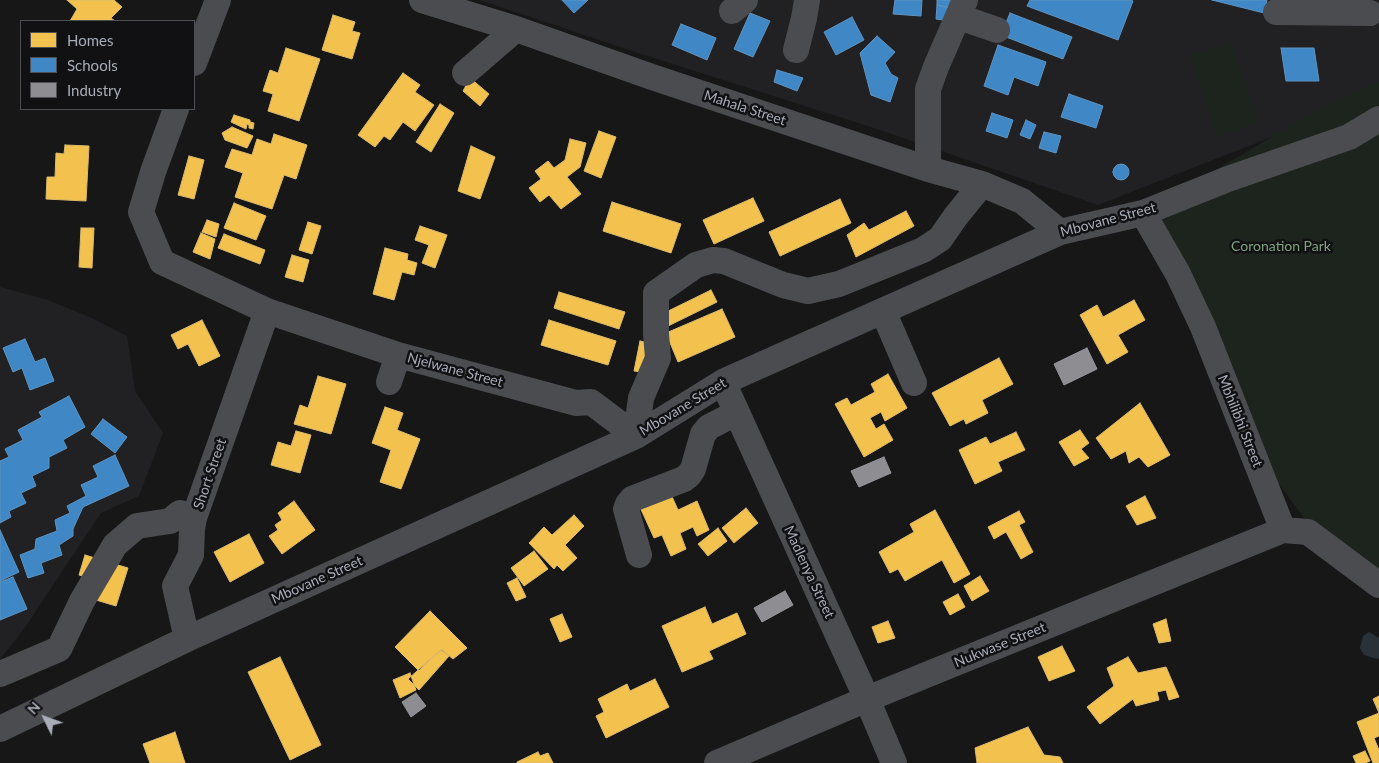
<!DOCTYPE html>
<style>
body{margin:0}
#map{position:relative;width:1379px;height:763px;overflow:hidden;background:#171717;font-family:Lato,sans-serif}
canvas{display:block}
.legend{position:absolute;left:20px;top:20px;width:175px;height:90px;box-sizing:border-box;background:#111113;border:1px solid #4d4f55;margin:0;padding:6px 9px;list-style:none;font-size:15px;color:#a8adb8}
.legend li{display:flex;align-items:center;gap:10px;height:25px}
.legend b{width:25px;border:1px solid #4d4f55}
.north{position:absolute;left:20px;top:693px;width:50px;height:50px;-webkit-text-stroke:4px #111113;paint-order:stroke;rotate:312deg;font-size:14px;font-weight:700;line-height:20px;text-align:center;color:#a8adb8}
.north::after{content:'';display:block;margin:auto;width:18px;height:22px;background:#a8adb8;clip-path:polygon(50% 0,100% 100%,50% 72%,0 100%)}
</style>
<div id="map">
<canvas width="1379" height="763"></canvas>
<ul class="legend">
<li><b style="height:14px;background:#f2c14e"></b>Homes</li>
<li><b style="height:14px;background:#3f88c5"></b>Schools</li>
<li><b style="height:14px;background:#8d8d92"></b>Industry</li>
</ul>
<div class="north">N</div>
</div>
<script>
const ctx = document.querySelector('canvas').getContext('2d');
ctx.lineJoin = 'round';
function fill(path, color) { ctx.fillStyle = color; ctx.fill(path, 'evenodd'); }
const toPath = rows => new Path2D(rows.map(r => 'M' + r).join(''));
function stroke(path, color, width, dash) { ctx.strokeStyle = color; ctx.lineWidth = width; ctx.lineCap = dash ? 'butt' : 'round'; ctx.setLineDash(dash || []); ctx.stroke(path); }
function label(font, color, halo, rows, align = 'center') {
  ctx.font = font + ' Lato,sans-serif'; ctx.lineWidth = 5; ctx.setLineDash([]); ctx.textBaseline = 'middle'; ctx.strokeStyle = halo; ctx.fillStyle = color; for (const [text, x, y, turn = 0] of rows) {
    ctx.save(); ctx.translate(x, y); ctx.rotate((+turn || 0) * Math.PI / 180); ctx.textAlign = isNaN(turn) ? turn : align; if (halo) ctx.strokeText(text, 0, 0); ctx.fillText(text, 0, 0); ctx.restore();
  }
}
fill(toPath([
 [479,0,1379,0,1379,95,1098,205,874,128,632,51],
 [0,287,48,300,92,318,127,336,135,391,163,433,139,496,101,513,24,629,0,659]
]), '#212123');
fill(toPath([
 [1231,42,1259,122,1217,137,1190,56],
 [1379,82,1379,575,1307,522,1277,481,1143,213,1322,107]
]), '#1d241e');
fill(toPath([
 [1369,632,1379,638,1379,659,1374,658,1364,655,1360,648,1363,636]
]), '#2a3239');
const homes = toPath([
 [67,0,114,0,122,7,111,18,115,21,70,21,77,9,67,0],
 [333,15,355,22,352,31,360,33,352,59,322,50,333,15],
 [286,48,320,59,299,121,268,111,273,94,263,91,270,70,278,73,286,48],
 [403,73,420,85,415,92,434,105,415,131,403,122,390,140,384,136,375,147,358,135,403,73],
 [470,78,489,94,480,106,463,91,470,78],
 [440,104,454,113,431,152,416,142,440,104],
 [234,115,250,120,250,122,254,123,253,129,249,128,249,125,247,124,246,129,231,122,234,115],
 [232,127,253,136,247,148,225,140,222,133,232,127],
 [599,131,616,137,601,178,584,171,599,131],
 [274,134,307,145,296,179,284,175,272,209,235,197,243,173,225,167,232,149,252,155,257,139,271,144,274,134],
 [570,139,586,143,580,167,567,177,581,194,561,209,549,195,540,202,529,188,541,179,535,171,548,161,554,168,565,160,570,139],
 [65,145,89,146,86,201,46,199,47,177,55,177,56,153,64,154,65,145],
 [471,146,495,157,480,199,458,191,471,146],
 [189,156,204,160,194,199,178,195,189,156],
 [753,198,764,221,714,244,703,220,753,198],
 [840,199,851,223,780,256,769,232,840,199],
 [612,202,681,224,671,253,603,231,612,202],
 [234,203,266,216,256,240,224,228,234,203],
 [906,211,914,226,856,257,847,235,864,223,869,230,906,211],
 [207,220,219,224,216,237,202,232,207,220],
 [308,222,321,226,312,254,299,250,308,222],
 [420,226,447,235,435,268,422,263,429,245,415,240,420,226],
 [81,228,94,228,92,268,79,267,81,228],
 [201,233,215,239,210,259,193,252,201,233],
 [224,234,265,250,260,264,218,248,224,234],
 [385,248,408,254,407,260,417,263,414,275,402,272,394,300,373,294,385,248],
 [292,255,309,260,303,282,285,277,292,255],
 [711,290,717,302,666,327,660,315,711,290],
 [559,292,625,312,619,329,554,308,559,292],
 [1134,300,1145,320,1118,335,1128,352,1107,364,1080,315,1097,305,1103,317,1134,300],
 [722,309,735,337,678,362,666,333,722,309],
 [202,320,220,356,199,366,188,344,178,349,171,335,202,320],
 [549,320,616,341,608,365,541,345,549,320],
 [640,341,654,344,647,373,634,371,640,341],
 [999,358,1013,384,982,400,988,413,966,424,964,419,950,426,932,393,999,358],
 [888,374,907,408,885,421,881,412,870,418,876,429,884,424,893,440,864,457,835,404,847,398,851,405,875,392,871,384,888,374],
 [318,376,346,384,331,434,294,424,300,405,308,408,318,376],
 [1140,403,1170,455,1148,467,1139,457,1129,463,1126,451,1111,459,1096,438,1140,403],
 [385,407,403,413,397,430,420,439,401,489,380,482,391,450,372,443,385,407],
 [1080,430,1089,443,1081,449,1089,458,1074,466,1059,442,1080,430],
 [296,431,311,435,300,473,271,465,278,442,291,446,296,431],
 [1016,432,1025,450,998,462,1002,471,975,484,959,450,986,437,990,444,1016,432],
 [670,492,678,510,697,501,709,530,697,536,693,527,680,533,686,549,671,556,662,535,654,538,639,505,670,492],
 [1145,496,1156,518,1137,525,1126,506,1145,496],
 [294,501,315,530,282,554,269,536,278,530,275,525,282,520,278,513,294,501],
 [746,508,758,523,734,543,722,528,746,508],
 [935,510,970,574,954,583,942,560,905,581,898,569,890,573,879,552,914,532,910,524,935,510],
 [1019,511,1025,522,1019,525,1033,552,1021,559,1006,532,994,539,988,527,1019,511],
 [574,515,584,526,565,545,577,558,563,571,557,565,554,569,529,543,544,527,552,535,574,515],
 [718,528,727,541,708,556,698,544,718,528],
 [249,534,264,563,230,582,214,552,249,534],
 [534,551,548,569,524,586,511,568,534,551],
 [85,555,128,568,116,606,86,597,91,579,79,575,85,555],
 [980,576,989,591,972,601,964,586,980,576],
 [517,578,526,597,516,601,507,583,517,578],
 [958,594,965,607,950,615,943,602,958,594],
 [705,607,712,624,737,613,746,634,709,651,713,659,682,672,662,626,705,607],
 [430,611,467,648,453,659,441,649,419,671,395,647,430,611],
 [562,614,572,637,560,642,550,619,562,614],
 [1166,619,1171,641,1159,643,1153,624,1166,619],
 [888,621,895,638,878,643,872,627,888,621],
 [1062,646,1075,671,1049,681,1038,657,1062,646],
 [441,650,449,656,419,690,408,679,441,650],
 [280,657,321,745,290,760,248,672,280,657],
 [1128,657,1138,673,1166,667,1179,697,1169,700,1166,690,1157,692,1159,700,1136,706,1133,699,1100,724,1087,707,1114,686,1107,668,1128,657],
 [410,673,416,690,400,698,393,680,410,673],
 [655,679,669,707,606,738,596,716,604,712,598,699,627,684,630,691,655,679],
 [1379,696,1379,736,1374,738,1379,750,1379,763,1373,763,1357,722,1379,713,1373,699,1379,696],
 [1028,727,1044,755,1060,757,1063,763,977,763,975,748,1028,727],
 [175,732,185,763,150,763,143,744,175,732],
 [1365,751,1370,761,1365,763,1356,763,1353,756,1365,751],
 [538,752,540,756,548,753,553,763,517,763,517,762,538,752]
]);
fill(homes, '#f2c14e');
stroke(homes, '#dcbb6e', 1);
const schools = toPath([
 [562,0,588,0,574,13,562,0],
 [895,0,922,0,921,16,893,14,895,0],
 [937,0,952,0,951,8,937,5,937,0],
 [1030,0,1131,0,1133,1,1118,40,1027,6,1030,0],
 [1212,0,1267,0,1264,13,1212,0],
 [937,5,951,8,949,21,936,19,937,5],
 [750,13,770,21,753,57,734,49,750,13],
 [1010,13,1072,37,1063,59,1001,35,1010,13],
 [852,17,864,40,836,55,824,32,852,17],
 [681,24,716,38,707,60,672,45,681,24],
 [877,36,895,52,885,63,891,74,898,78,890,102,871,95,860,53,877,36],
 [998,45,1046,62,1038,86,1014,77,1008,95,984,86,998,45],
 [1281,48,1314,48,1319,81,1286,81,1281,48],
 [777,70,803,78,797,91,774,82,777,70],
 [1069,94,1103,106,1096,128,1061,117,1069,94],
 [992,113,1013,120,1007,138,986,131,992,113],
 [1026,120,1036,125,1030,139,1020,135,1026,120],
 [1044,132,1061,136,1056,153,1039,148,1044,132],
 '1113 172a8 8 0 1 1 16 0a8 8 0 1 1-16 0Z',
 [25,339,35,362,45,358,54,381,30,390,22,368,13,372,3,348,25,339],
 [69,396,85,427,63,440,67,448,49,457,49,468,32,476,36,486,21,493,26,503,9,511,11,517,0,523,0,461,9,457,5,449,23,440,18,430,42,417,39,412,69,396],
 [103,419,127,437,115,453,91,434,103,419],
 [115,455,129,486,83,507,73,529,73,536,59,545,62,555,41,563,44,573,28,578,20,555,35,549,36,539,57,531,55,520,70,513,67,506,86,496,81,485,98,477,93,466,115,455],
 [0,530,19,572,0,581,0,530],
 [13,577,27,609,0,620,0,582,13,577]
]);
fill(schools, '#3f88c5');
stroke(schools, '#5e93c1', 1);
const industry = toPath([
 [1087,348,1097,369,1064,385,1054,364,1087,348],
 [884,457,891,473,859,487,851,471,884,457],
 [785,591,793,605,762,622,754,608,785,591],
 [416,693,426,706,411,717,402,702,416,693]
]);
fill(industry, '#8d8d92');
stroke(industry, '#95979d', 1);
stroke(toPath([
 [422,0,516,29,652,77,928,169,982,184,1022,201,1060,232],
 [732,11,745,0],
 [1276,12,1370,13],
 [959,15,968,20,997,30],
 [796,50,804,18,807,0],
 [194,63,218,0],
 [465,73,516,29],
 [176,109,153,172,141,212,162,262,267,311,398,355,576,403,591,402,636,436,641,398,658,358,656,334,656,293,696,265,713,260,724,261,783,285,808,291,839,284,923,250,940,239,956,216,982,184],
 [928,169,928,89,936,67,965,0],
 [1143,213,1178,274,1203,327,1283,530,1308,532,1379,585],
 [883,311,914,383],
 [389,382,398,355],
 [723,382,867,699,894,763],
 [639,555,626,509,628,504,632,499,684,479,689,475,693,469,703,434,709,427,736,413],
 [187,639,175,586,191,555,192,529,194,518,267,311],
 [0,674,59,649,82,601,115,545,137,526,170,521,180,513,194,518],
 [0,729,187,639,636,436,723,382,1060,232,1143,213,1228,179,1349,137,1379,119],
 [717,763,867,699,1283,530]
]), '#4b4c50', 26);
label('14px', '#a8adb8', '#111113', [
 ["Mahala Street",745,108,18],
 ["Mbovane Street",1108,220,-15],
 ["Njelwane Street",455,370,15],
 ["Mbovane Street",683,407,-31],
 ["Mbhilibhi Street",1240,421,68],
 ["Short Street",210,474,-71],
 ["Madlenya Street",809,572,65],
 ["Mbovane Street",317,580,-24],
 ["Nukwase Street",1000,645,-22]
]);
label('14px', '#7fa381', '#111113', [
 ["Coronation Park",1281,246]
]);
</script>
